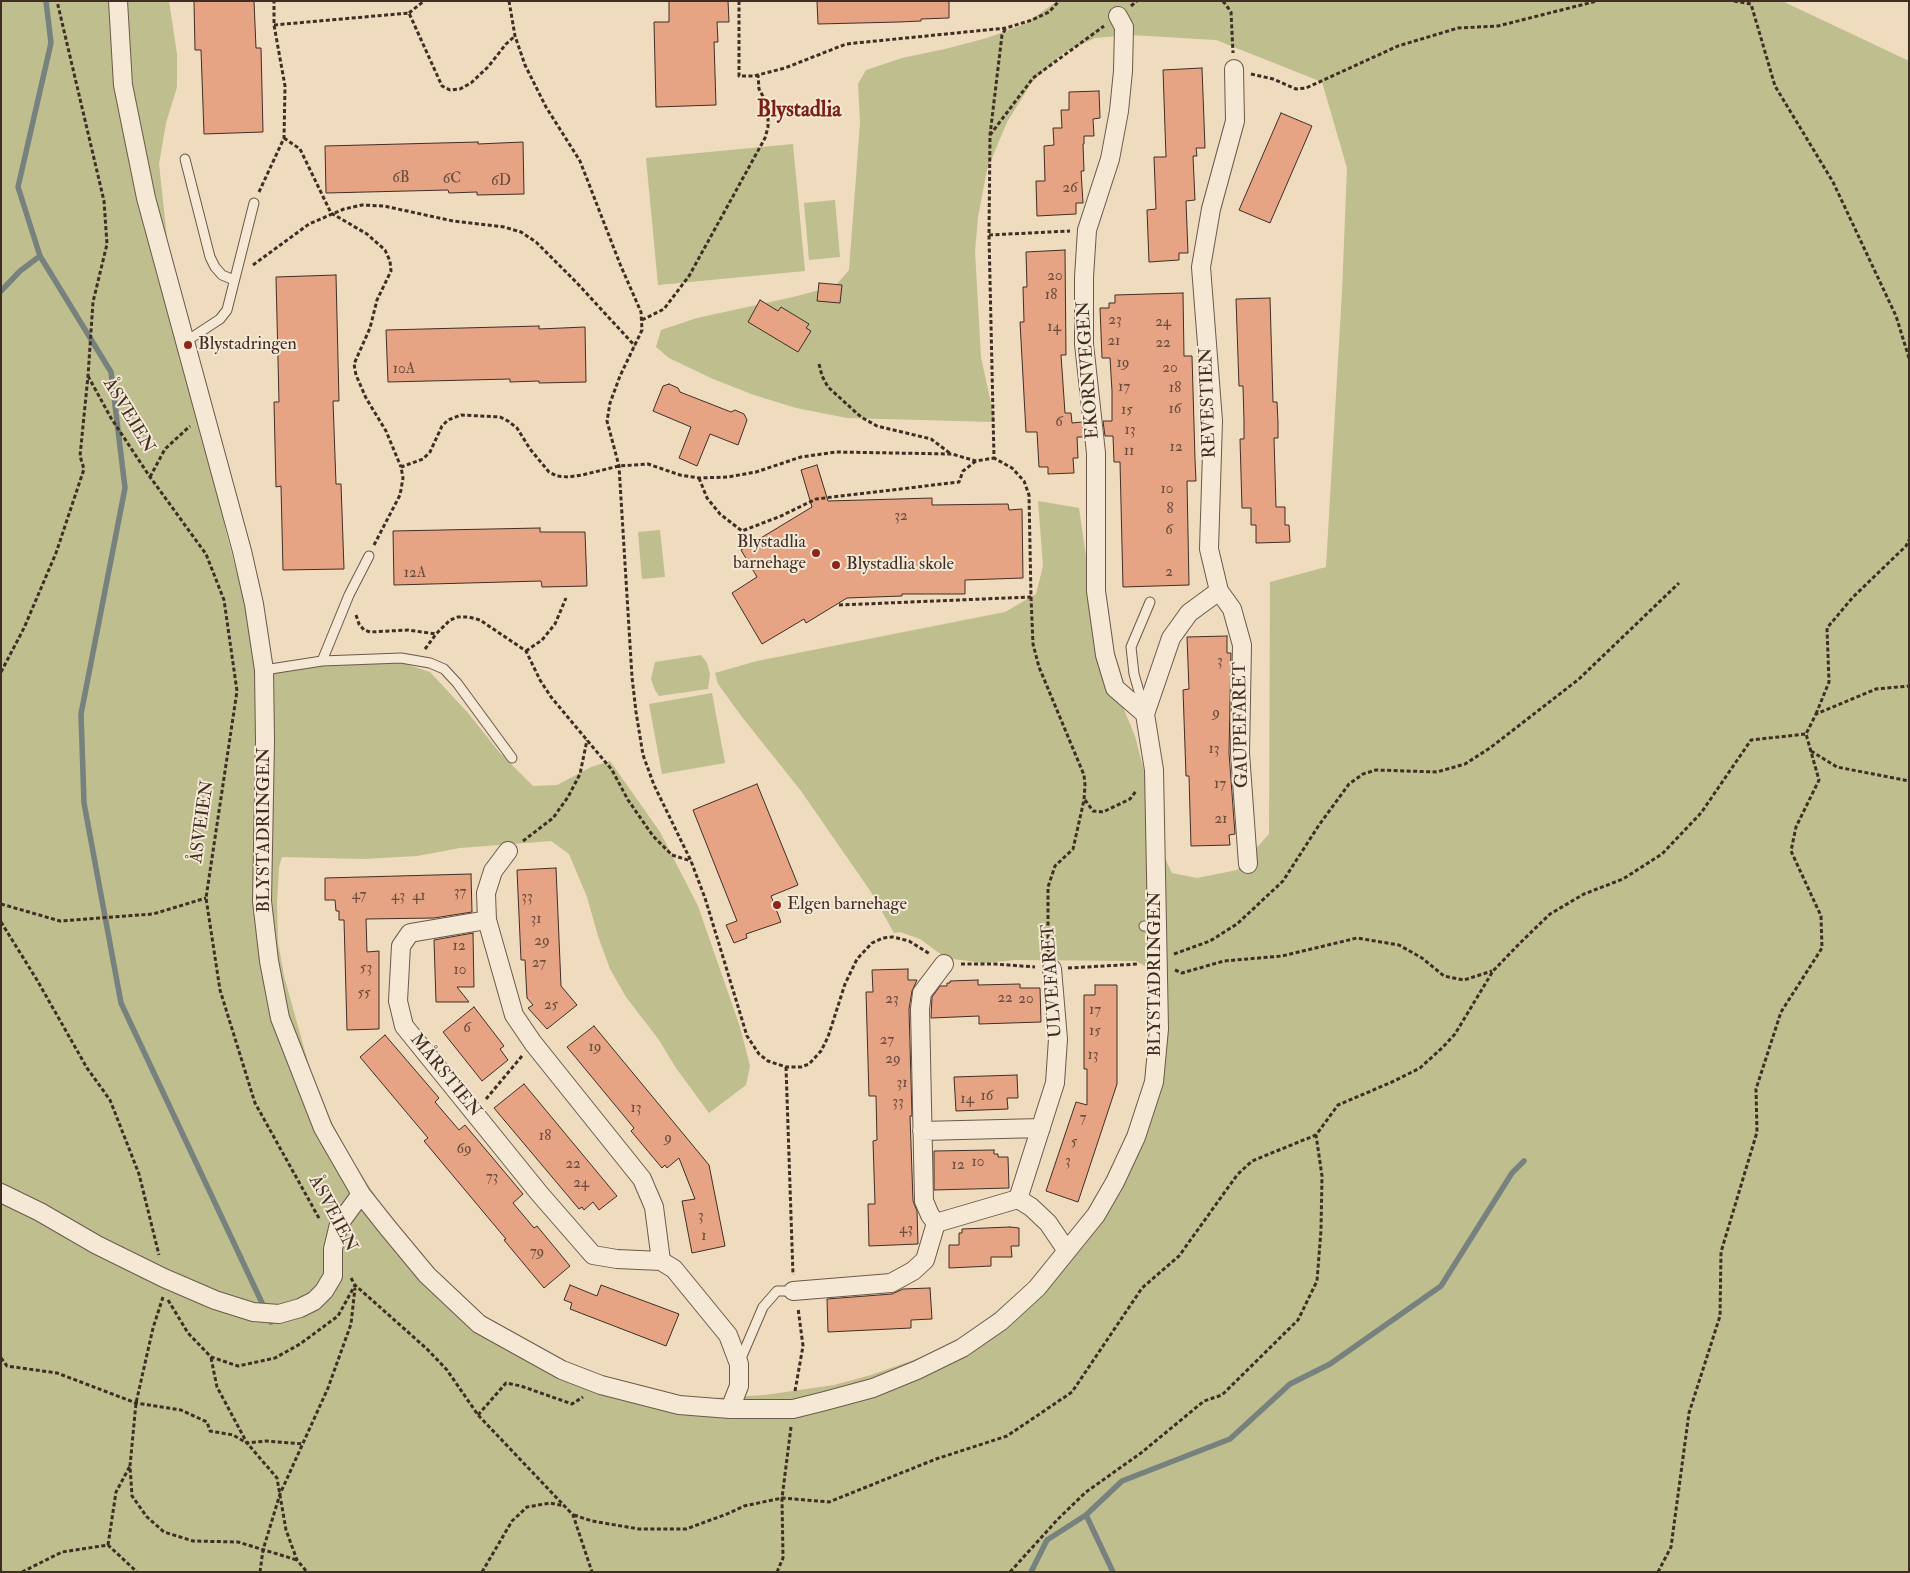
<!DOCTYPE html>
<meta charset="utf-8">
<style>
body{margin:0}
#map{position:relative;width:1910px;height:1573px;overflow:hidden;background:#efdbbe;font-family:"IM FELL Double Pica",serif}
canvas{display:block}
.frame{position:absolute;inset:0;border:2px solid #402e25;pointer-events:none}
</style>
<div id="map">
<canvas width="1910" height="1573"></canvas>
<div class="frame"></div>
</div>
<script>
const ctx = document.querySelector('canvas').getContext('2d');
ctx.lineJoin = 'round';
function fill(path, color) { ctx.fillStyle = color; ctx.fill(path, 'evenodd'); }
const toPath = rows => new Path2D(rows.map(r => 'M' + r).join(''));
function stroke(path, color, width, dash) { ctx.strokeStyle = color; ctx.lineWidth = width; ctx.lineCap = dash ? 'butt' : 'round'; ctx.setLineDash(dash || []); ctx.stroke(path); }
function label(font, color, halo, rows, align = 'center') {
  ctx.font = font + ' "IM FELL Double Pica",serif'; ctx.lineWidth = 4; ctx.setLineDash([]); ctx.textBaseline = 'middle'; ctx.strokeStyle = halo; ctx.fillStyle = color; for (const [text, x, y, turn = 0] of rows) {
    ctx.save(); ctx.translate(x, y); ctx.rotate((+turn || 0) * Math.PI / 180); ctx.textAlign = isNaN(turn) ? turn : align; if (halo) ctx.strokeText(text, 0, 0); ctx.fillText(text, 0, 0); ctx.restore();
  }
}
fill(toPath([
 [1,1,169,1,177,54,177,87,166,123,159,164,171,275,227,536,259,653,275,664,320,666,364,661,397,661,430,672,468,713,500,753,533,786,557,785,591,767,610,761,660,832,698,906,740,1027,750,1066,746,1085,709,1113,676,1068,659,1040,626,997,610,969,598,936,587,897,569,854,551,841,460,848,417,856,363,859,282,857,279,867,277,903,278,942,284,976,316,1091,348,1154,410,1249,467,1305,555,1365,679,1400,765,1395,834,1385,871,1375,939,1351,980,1325,1048,1267,1146,1132,1163,1082,1157,973,1136,961,1016,960,983,963,946,958,920,939,900,932,894,933,871,892,801,791,742,717,718,684,715,673,757,661,1005,612,1036,594,1043,566,1038,501,1079,508,1087,563,1118,695,1135,736,1145,775,1159,846,1172,873,1197,878,1237,870,1269,834,1270,582,1326,567,1342,292,1347,168,1322,82,1216,40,1130,35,1095,38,1063,53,1032,82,1007,122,987,170,978,217,975,251,981,357,995,422,847,418,796,408,754,395,713,379,669,358,656,347,661,330,697,318,793,297,835,286,849,270,860,123,858,84,866,70,902,58,945,49,987,38,1025,24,1057,1,1782,1,1909,61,1909,1572,1,1572],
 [793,144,805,271,658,285,646,158],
 [835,200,840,257,809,260,804,203],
 [660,530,665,577,642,579,638,532],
 [701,655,707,663,710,674,708,689,659,696,655,690,651,679,655,662],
 [712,693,725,763,662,774,649,704]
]), '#bebe8e');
stroke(toPath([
 [40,256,111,372,125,488,81,714,84,803,121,1003,271,1322],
 [1,291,20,271,40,256,18,187,51,43,46,1],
 [1086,1515,1113,1572],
 [1031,1572,1047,1540,1086,1515,1122,1481,1230,1439,1290,1384,1330,1364,1441,1286,1512,1173,1524,1161]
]), '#77817e', 5.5);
const building = toPath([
 [194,1,254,1,256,48,261,48,263,132,204,134,201,50,195,50,194,1],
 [669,1,728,1,729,22,717,22,718,42,714,42,716,105,656,107,654,22,669,22,669,1],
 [817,1,949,1,949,18,921,19,921,21,899,22,818,24,817,1],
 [1202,68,1205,148,1196,148,1197,156,1193,156,1195,200,1186,201,1188,253,1179,253,1179,260,1149,262,1147,210,1156,209,1154,157,1166,157,1163,70,1202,68],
 [1099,91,1100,118,1093,119,1094,136,1084,136,1084,144,1083,144,1084,171,1081,171,1083,203,1076,203,1076,214,1037,216,1036,181,1045,181,1044,146,1054,145,1053,128,1062,128,1061,110,1069,110,1069,92,1099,91],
 [1281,113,1312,126,1270,223,1239,210,1281,113],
 [478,142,478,144,523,142,524,194,477,195,477,192,449,193,448,190,326,193,325,146,478,142],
 [1065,250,1066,355,1061,355,1065,413,1071,413,1072,423,1082,422,1084,437,1077,437,1078,458,1073,458,1074,473,1048,474,1048,467,1039,467,1037,432,1026,432,1020,322,1024,322,1023,287,1027,287,1026,252,1065,250],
 [336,275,339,401,333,401,336,484,341,484,344,569,283,570,281,486,276,487,274,402,279,402,276,277,336,275],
 [819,283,842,285,840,303,817,301,819,283],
 [1183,293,1184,356,1192,356,1195,459,1196,481,1187,481,1189,585,1123,587,1120,462,1114,462,1113,436,1105,436,1103,421,1112,421,1112,391,1110,358,1102,358,1100,308,1109,308,1109,303,1115,303,1115,295,1183,293],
 [1270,298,1273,402,1277,402,1278,422,1278,438,1274,438,1276,507,1285,507,1285,525,1289,525,1290,542,1256,543,1256,525,1251,525,1251,508,1242,508,1240,439,1244,439,1244,421,1243,386,1239,386,1236,299,1270,298],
 [760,300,778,311,781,307,809,324,806,328,811,331,798,352,748,322,760,300],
 [539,326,539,329,585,327,586,382,539,383,539,381,510,382,510,379,388,382,386,330,539,326],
 [669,384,678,388,680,392,731,412,735,410,744,414,747,420,738,445,710,434,697,466,679,458,691,427,653,411,663,386,669,384],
 [817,465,828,501,932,498,932,505,1008,504,1009,510,1022,509,1023,578,965,580,965,594,902,594,902,596,847,598,806,623,804,619,762,644,732,593,757,577,741,550,812,507,801,470,817,465],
 [540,528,540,532,585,532,587,586,542,587,541,581,394,585,393,531,540,528],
 [1227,636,1227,653,1231,653,1229,753,1235,834,1229,835,1230,845,1191,846,1189,776,1186,776,1183,690,1189,689,1187,637,1227,636],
 [757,784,798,885,771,896,781,922,746,934,747,938,734,943,726,925,737,921,693,810,757,784],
 [556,868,561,986,577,1005,547,1029,528,1008,533,1005,527,998,525,960,521,960,517,870,556,868],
 [471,874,472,912,434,918,366,919,367,952,379,951,379,1029,347,1030,344,920,339,920,339,911,336,911,335,900,325,900,325,878,471,874],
 [473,933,474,987,457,987,469,1002,436,1002,434,940,473,933],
 [908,969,908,980,917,980,912,991,909,1009,912,1116,910,1116,913,1201,917,1211,918,1244,869,1246,868,1204,875,1204,873,1141,877,1140,876,1096,869,1096,866,992,873,992,872,970,908,969],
 [978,980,978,985,1020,984,1020,988,1040,988,1041,1022,979,1024,979,1016,931,1018,932,997,940,986,947,986,947,983,950,983,950,981,978,980],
 [1095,985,1117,985,1117,1084,1078,1202,1046,1191,1076,1102,1087,1105,1087,1069,1084,1069,1084,995,1095,995,1095,985],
 [474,1007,504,1046,500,1049,508,1060,482,1081,443,1032,474,1007],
 [594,1026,709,1165,725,1246,692,1253,682,1201,695,1199,679,1158,667,1168,665,1165,662,1168,631,1131,634,1128,567,1047,594,1026],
 [385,1035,439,1098,435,1102,459,1130,465,1125,523,1194,513,1203,534,1228,537,1226,570,1266,544,1288,504,1240,506,1239,424,1141,428,1138,360,1057,385,1035],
 [1017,1075,1018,1098,1007,1098,1008,1109,956,1111,954,1077,1017,1075],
 [524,1084,617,1196,599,1210,593,1202,584,1210,582,1207,579,1209,494,1108,524,1084],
 [994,1150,994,1154,998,1154,998,1157,1008,1157,1009,1188,934,1190,934,1151,994,1150],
 [1010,1227,1019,1228,1019,1246,1011,1246,1012,1257,991,1257,991,1266,949,1268,949,1245,959,1245,959,1233,962,1233,962,1229,1010,1227],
 [570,1285,597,1296,601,1285,679,1314,666,1346,570,1309,572,1303,564,1300,570,1285],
 [930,1288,932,1319,911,1320,911,1328,828,1332,827,1299,892,1294,903,1289,930,1288]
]);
fill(building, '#e6a485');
stroke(building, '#402e25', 1);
const lane = toPath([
 [185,159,210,257,215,267,222,275,234,280],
 [185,342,220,319,227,310,254,203],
 [322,661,349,595,369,556],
 [264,670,322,661,401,658,430,663,444,669,457,683,512,758],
 [1144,709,1134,674,1131,647,1150,602],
 [1144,926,1157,926],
 [739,1363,763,1307,777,1291,793,1291]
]);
const street = toPath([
 [118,1,123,85,146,198,242,551,254,604,264,670,265,741,262,901,269,961,280,1018,323,1128,361,1194,388,1228,427,1275,479,1324,562,1370,601,1385,679,1405,730,1409,793,1409,825,1401,873,1388,917,1370,962,1348,1001,1321,1037,1288,1096,1215,1115,1182,1136,1137,1154,1082,1159,1029,1154,770,1145,714,1171,638,1189,613,1219,591,1209,549,1213,421,1201,267,1211,209,1235,121,1234,69],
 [1118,16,1124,27,1123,71,1119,111,1110,159,1087,230,1084,277,1084,344,1096,453,1096,591,1105,655,1115,688,1145,714],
 [1219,591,1232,609,1242,645,1240,753,1248,864],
 [508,851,493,871,486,893,487,920,514,1015,533,1043,642,1179,654,1207,661,1261],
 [487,920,410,933,401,946,398,1001,404,1026,539,1193,593,1255,617,1259,661,1261,674,1269,728,1335,739,1364,739,1386,730,1409],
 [944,964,922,993,920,1009,924,1201,930,1215,936,1223,1018,1199,1055,1083,1058,1039,1052,969],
 [922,1131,1041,1128],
 [1,1193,40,1212,97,1245,164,1278,215,1300,253,1312,279,1314,300,1308,314,1301,324,1291,333,1276,333,1249,339,1224,361,1194],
 [1018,1199,1031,1207,1048,1223,1067,1251],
 [793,1291,891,1283,913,1271,925,1260,936,1223]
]);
stroke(lane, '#6c594b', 11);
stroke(street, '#6c594b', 20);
stroke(toPath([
 [509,1,515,36,525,65,546,107,580,161,620,264,641,312,642,330,620,376,610,403,607,421,619,466,632,677,636,712,643,755,654,785,691,861,705,898,747,1036,759,1054,768,1061,786,1067,801,1067,809,1064,821,1051,828,1037,845,984,857,959,872,943,883,938,893,937,909,941,930,954],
 [739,1,739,76,754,76,785,68,846,44,1006,28,1032,20,1049,12,1059,1],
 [1223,1,1231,12,1233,53],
 [1734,1,1751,4,1775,86,1833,182,1896,316,1909,358],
 [1131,6,1137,1],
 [409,13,424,1],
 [274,25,409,13,442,86,450,90,460,89,471,83,488,67,506,44,515,36],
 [1251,74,1273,79,1296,89,1306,88,1398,46,1458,28,1498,26,1597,1],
 [990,135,1033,78,1104,26],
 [284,138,300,149,331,213,367,234,385,250,390,261,391,271,377,300,370,328,354,364,356,375,366,398,386,431,401,467],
 [259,192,284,138,285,86,274,25,274,1],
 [989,235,1070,231],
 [253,265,309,224,344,209,362,205,384,206,453,221,504,227,521,232,536,242,577,283,635,346],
 [642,320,664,309,689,276,765,138,768,127,768,116,766,102,759,89,758,75],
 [819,364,822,376,828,387,861,417,877,426,931,439,951,454],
 [88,376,111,418,150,477,206,554,224,600,237,691,206,898,220,990,255,1103,320,1220],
 [150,477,165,449,190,426],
 [699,478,707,498,720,514,742,531,781,516,816,499,959,482,963,471,976,461],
 [374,545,400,495,403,478,401,467,423,459,430,452,442,426,448,420,461,415,500,417,508,421,517,428,530,449,549,472,557,476,568,477,582,475,619,466,648,464,680,475,699,478,728,477,756,472,801,457,836,452,952,454,976,461,994,458,989,235,990,135,1002,35,1006,28],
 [1031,597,1033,644,1039,667,1084,775,1085,785,1084,800,1073,849,1055,866,1048,887,1048,954],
 [839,605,1031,597,1029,495,1024,481,1012,468,994,458],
 [356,615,359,624,364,630,370,632,408,630,436,634,450,620,458,617,469,617,480,620,526,651,540,680,551,697,612,770,628,800,653,836,672,855,691,861],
 [425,649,436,634],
 [526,651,542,640,555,624,566,598],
 [1,672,24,628,56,553,84,469,80,456,88,376,93,302,107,244,104,201,57,1],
 [1816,714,1829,682,1827,628,1853,597,1906,546,1909,540],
 [1811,751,1837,767,1909,781],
 [1085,800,1093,811,1103,812,1130,799,1136,791],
 [523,841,553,818,568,797,580,774,587,740],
 [1,904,60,921,153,914,206,898],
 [1,922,37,980,87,1068,110,1100,139,1174,159,1255],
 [1174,954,1210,941,1237,924,1283,881,1319,825,1349,784,1363,774,1376,770,1437,772,1465,764,1490,748,1579,679,1679,583],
 [961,964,995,964,1035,967],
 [1068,968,1139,964],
 [1175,970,1182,973,1224,961,1282,956,1357,938,1399,945,1422,958,1444,976,1464,980,1492,971],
 [786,1067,793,1275],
 [486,1099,522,1056],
 [351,1278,355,1285,427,1349,447,1370,478,1415,573,1515,592,1572],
 [163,1297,153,1328,136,1403,130,1466,132,1496,147,1517,164,1532,193,1541,238,1542,297,1560],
 [168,1300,188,1333,211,1357,238,1366,275,1358,300,1344,338,1316,355,1285],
 [1,1358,7,1366,57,1373,136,1403,181,1410,207,1422,210,1431,233,1435,247,1443,266,1441,303,1444],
 [211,1358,217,1387,247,1443,277,1478,286,1530,297,1560,307,1572],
 [795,1391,803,1346,798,1308],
 [478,1415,506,1383,521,1386,572,1404,583,1397],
 [574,1515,592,1521,639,1529,686,1529,727,1514,744,1506,782,1498,829,1502,936,1459,1007,1436,1072,1392,1142,1288,1179,1256,1237,1175,1252,1161,1316,1135],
 [108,1545,116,1492,130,1466],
 [22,1572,62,1552,108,1545,137,1572],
 [260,1572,263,1550,280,1494,328,1388,351,1324,355,1288],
 [482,1572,512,1521,527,1507,550,1503,564,1506],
 [777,1572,783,1558,782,1498,791,1427],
 [1010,1572,1058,1519,1086,1492,1141,1453,1204,1401,1222,1395,1298,1320,1317,1281,1321,1230,1322,1176,1316,1135,1338,1105,1392,1082,1420,1068,1443,1047,1455,1034,1493,971,1520,943,1550,914,1584,894,1623,879,1662,854,1701,813,1751,740,1806,734],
 [1658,1572,1671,1547,1689,1413,1720,1316,1721,1252,1757,1132,1756,1089,1781,1012,1822,948,1821,916,1791,851,1796,827,1819,780,1806,734,1816,714,1876,689,1909,686]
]), '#402e25', 3, [4, 2.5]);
stroke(lane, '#f5e8d5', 9);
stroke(street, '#f5e8d5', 18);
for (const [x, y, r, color] of [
 [188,345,5,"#8f2418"],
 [816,553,5,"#8f2418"],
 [836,565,5,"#8f2418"],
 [777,905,5,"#8f2418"]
]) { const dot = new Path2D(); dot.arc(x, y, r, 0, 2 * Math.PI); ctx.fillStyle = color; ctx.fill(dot); stroke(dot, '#f5e8d5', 2); }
label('15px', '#6a4c3d', null, [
 ["6B",401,179],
 ["6C",452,180],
 ["6D",501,182],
 ["26",1070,189],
 ["20",1055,277],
 ["18",1051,296],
 ["23",1115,321],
 ["24",1163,323],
 ["14",1054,328],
 ["21",1114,342],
 ["22",1163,344],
 ["19",1123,364],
 ["20",1170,369],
 ["10A",404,370],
 ["17",1124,388],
 ["18",1175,389],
 ["16",1175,410],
 ["15",1127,411],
 ["6",1059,423],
 ["13",1130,431],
 ["12",1176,448],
 ["11",1129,452],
 ["10",1167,490],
 ["8",1170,510],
 ["32",901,517],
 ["6",1169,531],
 ["2",1169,573],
 ["12A",415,574],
 ["3",1220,662],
 ["9",1216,714],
 ["13",1214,750],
 ["17",1220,785],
 ["21",1221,820],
 ["37",460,893],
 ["47",359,896],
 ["43",398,897],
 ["41",419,897],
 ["33",527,898],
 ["31",536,920],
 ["29",542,942],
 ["12",459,947],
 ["27",539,964],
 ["53",366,969],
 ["10",460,971],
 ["55",364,994],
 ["22",1005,999],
 ["23",892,1000],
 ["20",1026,1000],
 ["25",551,1006],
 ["17",1095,1011],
 ["6",467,1029],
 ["15",1095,1032],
 ["27",887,1041],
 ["19",595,1048],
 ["13",1093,1056],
 ["29",893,1060],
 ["31",902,1084],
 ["16",987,1097],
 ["14",967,1100],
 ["33",898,1103],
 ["13",636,1109],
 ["7",1083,1119],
 ["18",545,1137],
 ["9",668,1139],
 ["5",1074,1143],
 ["69",464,1150],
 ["3",1068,1162],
 ["10",978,1163],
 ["22",573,1165],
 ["12",958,1166],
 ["73",492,1178],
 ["24",581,1184],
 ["3",701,1217],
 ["43",906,1230],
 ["1",704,1237],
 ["79",537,1253]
]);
label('18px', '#402e25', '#f5e8d5', [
 ["Blystadringen",198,345],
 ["Blystadlia",806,543,"right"],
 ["barnehage",806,564,"right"],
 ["Blystadlia skole",846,565],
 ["Elgen barnehage",787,905]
], 'left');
label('18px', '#402e25', '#f5e8d5', [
 ["EKORNVEGEN",1089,370,-94],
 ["REVESTIEN",1209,403,-92],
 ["ÅSVEIEN",128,416,59],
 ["GAUPEFARET",1242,725,-91],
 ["ÅSVEIEN",203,822,-82],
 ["BLYSTADRINGEN",265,830,-90],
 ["BLYSTADRINGEN",1156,974,-90],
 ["ULVEFARET",1053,981,-94],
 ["MÅRSTIEN",445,1076,51],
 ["ÅSVEIEN",332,1214,62]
]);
label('bold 22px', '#7a1f14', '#f5e8d5', [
 ["Blystadlia",799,111]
]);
</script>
